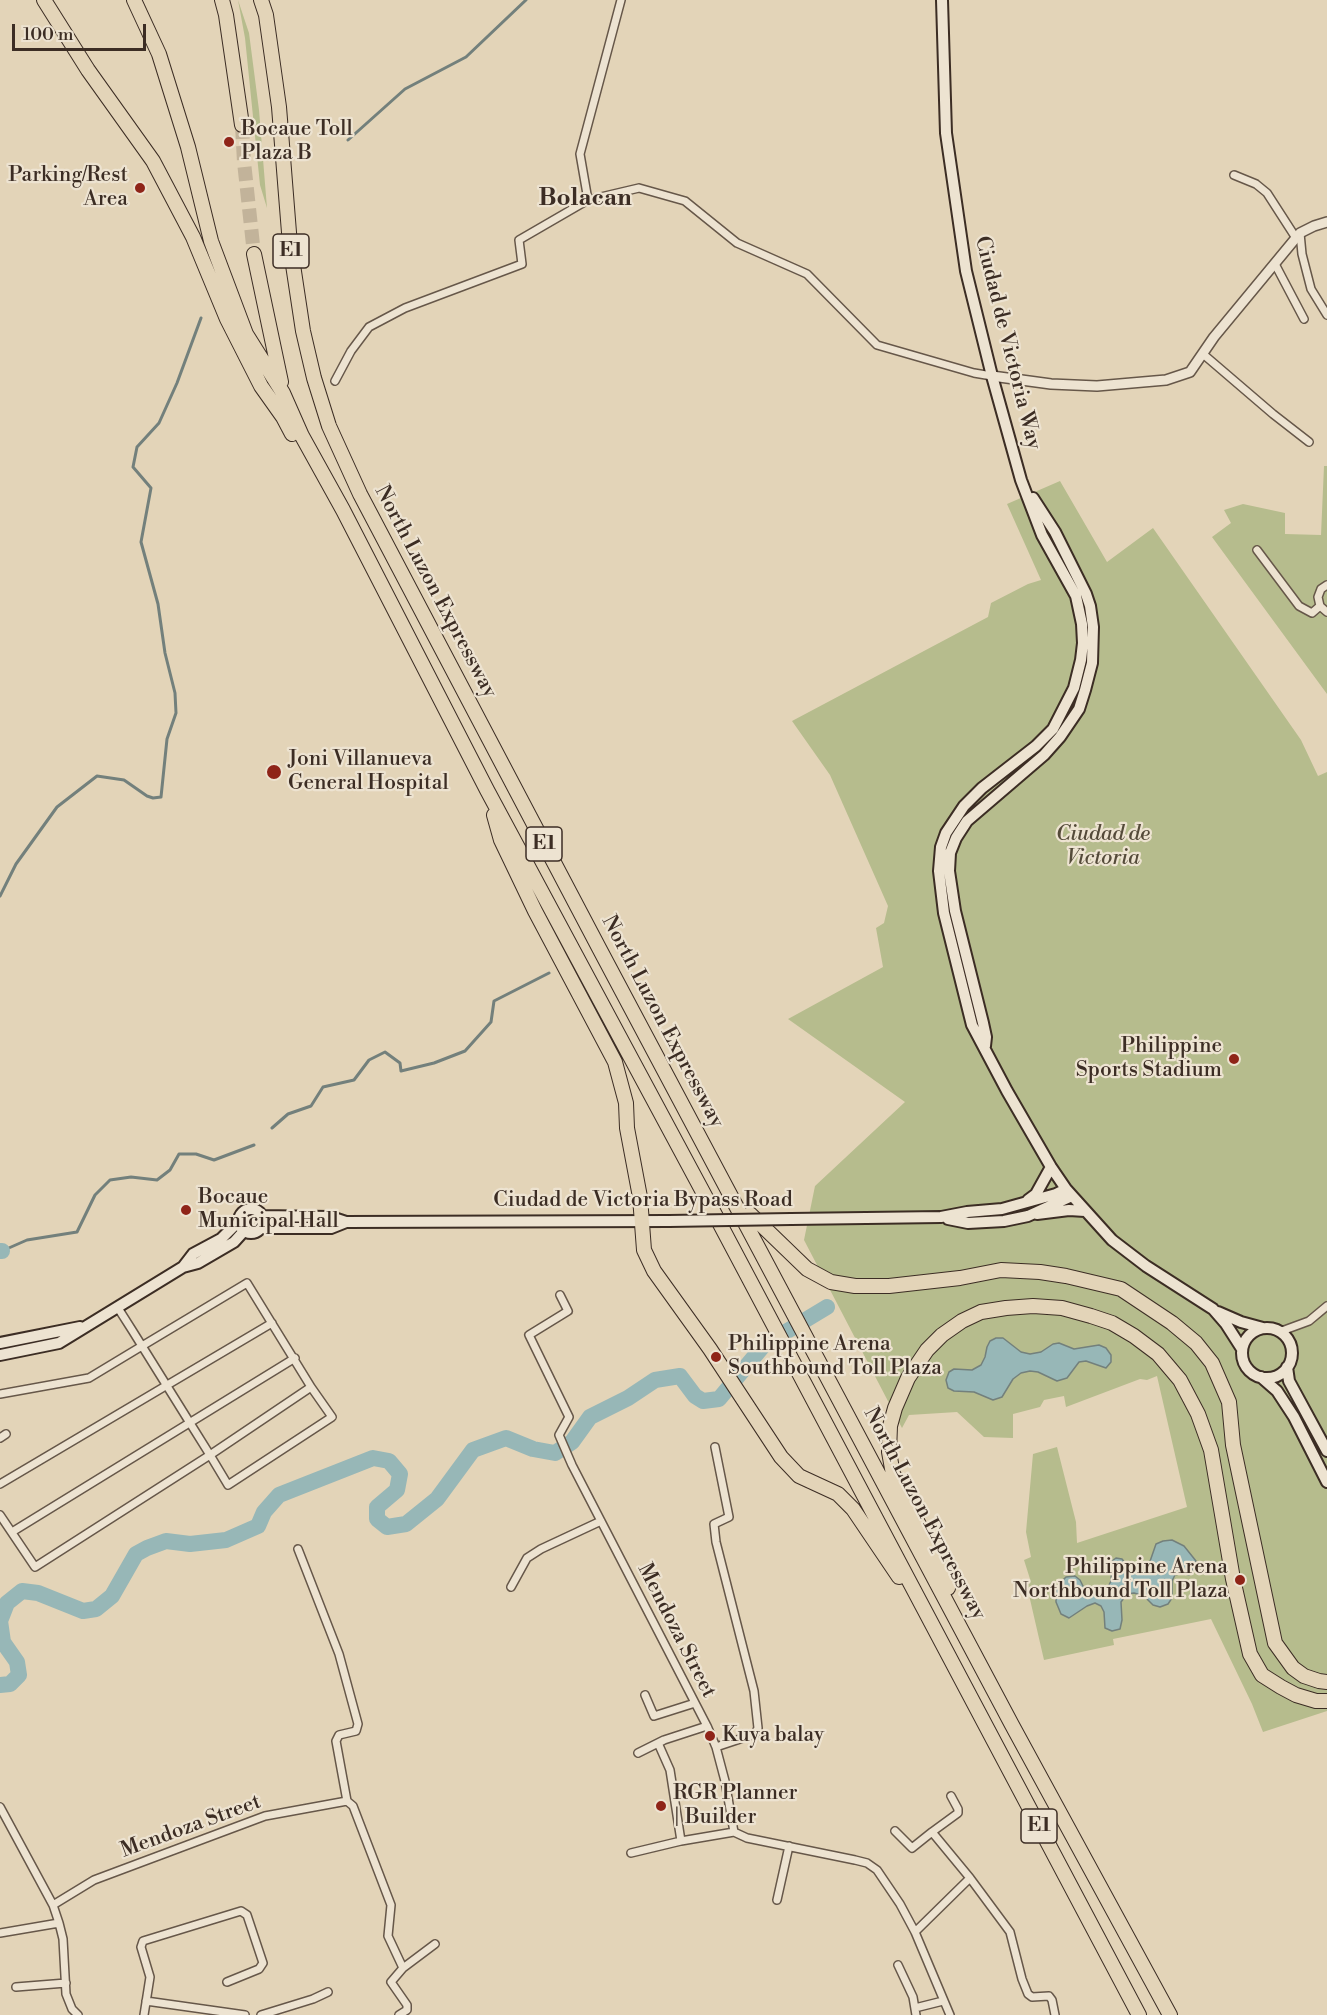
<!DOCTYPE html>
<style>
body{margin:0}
#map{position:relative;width:1327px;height:2015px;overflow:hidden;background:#e3d4b8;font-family:"Libre Bodoni",serif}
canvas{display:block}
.scale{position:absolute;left:12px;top:24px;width:134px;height:27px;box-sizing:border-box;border:3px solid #3c2d24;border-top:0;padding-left:8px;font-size:18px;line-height:21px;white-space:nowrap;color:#3c2d24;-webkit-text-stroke:4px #ede3d1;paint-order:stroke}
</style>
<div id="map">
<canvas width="1327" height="2015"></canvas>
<div class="scale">100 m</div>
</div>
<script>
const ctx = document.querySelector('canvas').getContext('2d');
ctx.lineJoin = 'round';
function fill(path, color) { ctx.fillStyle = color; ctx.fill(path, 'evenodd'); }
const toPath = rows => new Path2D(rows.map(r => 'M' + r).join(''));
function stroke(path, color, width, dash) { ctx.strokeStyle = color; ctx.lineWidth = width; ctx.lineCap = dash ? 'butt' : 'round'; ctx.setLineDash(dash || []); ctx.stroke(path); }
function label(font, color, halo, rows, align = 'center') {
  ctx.font = font + ' "Libre Bodoni",serif'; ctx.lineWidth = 4.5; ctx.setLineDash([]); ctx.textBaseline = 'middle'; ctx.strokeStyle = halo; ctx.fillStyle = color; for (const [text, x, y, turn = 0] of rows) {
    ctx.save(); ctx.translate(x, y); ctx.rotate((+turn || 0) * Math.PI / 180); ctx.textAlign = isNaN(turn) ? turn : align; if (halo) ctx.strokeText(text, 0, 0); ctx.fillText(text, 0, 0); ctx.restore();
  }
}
fill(toPath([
 [238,0,249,33,259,110,267,208,260,185,245,38],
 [1324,466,1327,466,1327,694,1212,537,1231,523,1224,510,1243,504,1285,513,1285,534,1321,535],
 [1060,481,1107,562,1153,528,1301,740,1318,776,1327,772,1327,1711,1263,1732,1252,1704,1211,1619,1113,1639,1114,1645,1044,1660,1026,1582,1030,1579,1024,1560,1031,1557,1026,1532,1033,1454,1057,1447,1076,1522,1077,1543,1187,1507,1157,1376,1147,1380,1140,1379,1066,1407,1064,1396,1044,1400,1040,1407,1013,1414,1013,1438,984,1437,957,1412,909,1415,902,1428,804,1240,815,1186,905,1102,788,1019,883,967,876,928,884,923,888,906,830,775,792,721,988,617,991,603,1028,584,1041,580,1007,504]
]), '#b6bc8d');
const water = toPath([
 [996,1338,1003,1338,1021,1352,1030,1354,1041,1352,1053,1344,1059,1343,1074,1349,1099,1345,1106,1348,1111,1355,1111,1362,1106,1368,1086,1361,1079,1362,1067,1378,1057,1381,1038,1372,1030,1371,1021,1373,1013,1379,1002,1397,993,1400,974,1392,954,1391,948,1388,946,1380,949,1372,954,1369,972,1370,981,1365,985,1357,987,1347,990,1341,996,1338],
 [1172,1540,1184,1546,1196,1561,1192,1572,1189,1575,1182,1573,1175,1575,1172,1581,1172,1598,1168,1604,1160,1607,1153,1605,1144,1596,1134,1593,1127,1594,1121,1602,1122,1620,1120,1629,1112,1631,1105,1628,1104,1612,1101,1606,1095,1603,1087,1606,1069,1618,1061,1614,1056,1602,1056,1589,1060,1583,1066,1577,1075,1576,1080,1580,1085,1590,1093,1593,1102,1592,1108,1587,1111,1581,1112,1561,1116,1558,1122,1559,1132,1572,1140,1573,1147,1570,1156,1544,1163,1541,1172,1540]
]);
fill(water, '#97b7b7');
stroke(water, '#73807c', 1.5);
stroke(toPath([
 [348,140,405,89,466,57,526,0],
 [0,896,16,864,57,807,97,776,124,780,147,796,153,798,161,797,167,739,176,713,175,693,165,653,158,604,141,542,151,488,133,467,137,447,159,423,177,383,201,318],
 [272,1128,288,1114,311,1106,323,1087,354,1080,369,1060,385,1052,400,1063,401,1071,434,1063,465,1051,491,1022,494,1001,549,973],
 [0,1245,2,1251,27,1240,77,1232,95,1195,110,1180,131,1177,157,1180,170,1170,179,1154,196,1154,214,1160,254,1145]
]), '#73807c', 3);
stroke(toPath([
 [0,1251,2,1251],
 [0,1685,10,1684,19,1675,17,1662,3,1642,0,1621,7,1603,22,1591,38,1593,83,1611,96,1609,112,1596,136,1554,147,1548,166,1541,190,1544,226,1540,258,1526,264,1512,279,1495,373,1458,389,1461,400,1474,397,1490,377,1507,377,1519,387,1527,406,1524,437,1499,473,1450,506,1438,533,1449,555,1453,572,1442,590,1417,628,1398,655,1380,680,1376,695,1396,703,1401,719,1399,764,1345,827,1307]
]), '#97b7b7', 16);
stroke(toPath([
 [242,125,244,162,254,254]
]), '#c2b39a', 14, [14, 7]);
const minor = toPath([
 [1234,175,1256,184,1267,193,1296,238],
 [588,200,580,154,621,0],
 [1300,233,1302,254,1311,289,1327,315],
 [1275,264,1304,319],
 [1203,354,1273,414,1309,442],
 [335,381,351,351,369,327,405,308,522,264,519,240,588,200,639,188,685,201,737,243,807,274,877,345,974,373,992,376],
 [1257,550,1299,606,1312,613,1320,606],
 [1327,585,1321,589,1318,597,1320,606,1327,612],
 [560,1295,568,1311,529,1335,569,1417,559,1435,572,1465,707,1726,716,1747,725,1781,734,1832,747,1838,855,1860,867,1863,877,1870,900,1904,915,1932,950,2015],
 [1279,1332,1309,1321,1327,1306],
 [0,1394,89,1378,142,1346,247,1283,311,1387,332,1417,228,1485,210,1455,190,1423,142,1346,132,1330,118,1308],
 [0,1438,6,1434],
 [715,1447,729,1517,714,1524,716,1542,754,1691,758,1728,755,1734,716,1747],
 [0,1484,272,1323],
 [0,1515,35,1567,210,1455,311,1387],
 [12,1532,295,1358],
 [298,1549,339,1654,358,1724,356,1731,339,1735,336,1741,347,1801,353,1806,391,1905,388,1936,403,1968,391,1982,407,2005,407,2010,399,2015],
 [511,1587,527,1558,541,1549,601,1521],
 [645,1695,654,1716,695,1703],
 [658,1743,670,1770,681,1841,734,1832],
 [638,1753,664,1740,707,1726],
 [0,1807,53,1905,59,1923,63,1939,66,1994,72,2009,78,2015],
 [895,1831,912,1848,932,1832,970,1878],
 [932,1832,958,1813,958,1809,951,1796],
 [631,1853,681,1841],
 [777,1900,789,1846],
 [53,1905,94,1880,265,1816,347,1801],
 [915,1932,970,1878,1010,1932,1022,1979,1028,1994,1032,1997,1049,1996,1052,2000,1055,2015],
 [0,1933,59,1923],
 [898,1965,913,1997,916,2015],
 [403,1968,435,1944],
 [16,1987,66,1983],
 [146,2001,245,2015],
 [915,2008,943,2001],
 [144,2015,150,1977,141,1947,143,1941,241,1911,247,1915,263,1963,259,1969,227,1982],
 [261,2015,313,1999,328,1992]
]);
const tertiary = toPath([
 [992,376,1051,384,1097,386,1166,380,1190,372,1214,337,1300,233,1314,226,1327,222]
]);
const secondary = toPath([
 [942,0,946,133,966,271,992,376,1021,480,1042,535,1076,596,1082,624,1083,643,1081,660,1074,688,1053,729,1036,746,982,788,964,806,946,833,941,847,939,871,944,913,972,1025,1007,1091,1051,1167,1066,1189,1112,1240,1146,1266,1213,1309,1226,1324,1242,1349],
 [985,1046,986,1037,983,1023,955,911,949,871,950,853,956,838,967,821,1044,755,1060,737,1079,709,1085,690,1092,663,1093,627,1090,606,1086,594,1055,532,1033,498],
 [1028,1200,1036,1194,1051,1167],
 '239 1221a12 12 0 1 1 24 0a12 12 0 1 1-24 0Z',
 [1037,1214,1069,1210,1085,1211],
 [261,1216,331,1217,346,1222,669,1221],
 [791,1219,941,1217,967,1212,1002,1209,1056,1194,1066,1189],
 [948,1219,968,1223,1004,1221,1028,1216,1072,1196],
 [261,1228,331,1228,346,1222],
 [183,1267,193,1254,221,1239,239,1221],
 [1218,1312,1241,1322,1263,1328],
 '1242 1353a25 25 0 1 1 50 0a25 25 0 1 1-50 0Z',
 [0,1343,80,1327],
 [0,1355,59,1343,183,1267,198,1263,234,1242,244,1231],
 [1287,1367,1289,1381,1327,1451],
 [1261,1377,1277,1391,1294,1417,1327,1482]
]);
const motorway = toPath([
 [44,0,88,70,153,161,193,237,227,319,261,386,283,417,292,434],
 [134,0,159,54,188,147,211,241,246,334,283,393,302,436,343,510,487,790,711,1207,1139,2015],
 [222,0,226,15,242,125],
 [261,0,266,15,279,107,290,245,303,331,314,378,329,426,360,494,599,948,1012,1725,1170,2015],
 [254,254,281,382],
 [494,815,501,840,535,911,615,1062,626,1103,627,1128,640,1197,644,1250,654,1271,710,1349,781,1457,799,1476,838,1494,853,1509,899,1577],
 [750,1214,807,1269,831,1282,855,1286,889,1286,960,1278,1001,1270,1040,1272,1066,1276,1121,1289,1172,1323,1196,1343,1212,1363,1229,1402,1233,1445,1275,1643,1293,1668,1304,1676,1319,1681,1327,1682],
 [948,1588,936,1558,893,1474,889,1452,890,1426,895,1408,908,1378,927,1350,942,1335,962,1321,981,1312,1006,1308,1033,1306,1062,1308,1091,1316,1112,1323,1134,1336,1158,1354,1180,1380,1198,1414,1211,1450,1233,1579,1250,1654,1262,1675,1281,1687,1296,1695,1316,1701,1327,1701]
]);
stroke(minor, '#665749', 10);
stroke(tertiary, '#665749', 12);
stroke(secondary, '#3c2d24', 14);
stroke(motorway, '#3c2d24', 16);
stroke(minor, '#ede3d1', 7);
stroke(tertiary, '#ede3d1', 9);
stroke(secondary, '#ede3d1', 10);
stroke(motorway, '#e3d4b8', 14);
const secondaryBridge = toPath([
 [669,1221,791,1219]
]);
stroke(secondaryBridge, '#3c2d24', 14, []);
stroke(secondaryBridge, '#ede3d1', 10);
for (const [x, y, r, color] of [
 [229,142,6,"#8f2418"],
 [140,188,6,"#8f2418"],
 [274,772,8,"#8f2418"],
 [1234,1059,6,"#8f2418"],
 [186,1210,6,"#8f2418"],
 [716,1357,6,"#8f2418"],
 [1240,1580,6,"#8f2418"],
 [710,1736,6,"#8f2418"],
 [661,1806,6,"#8f2418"]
]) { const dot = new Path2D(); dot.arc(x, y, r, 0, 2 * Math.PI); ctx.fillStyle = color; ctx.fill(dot); stroke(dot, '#ede3d1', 2); }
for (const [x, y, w] of [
 [291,251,36],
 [544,844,36],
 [1039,1826,36]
]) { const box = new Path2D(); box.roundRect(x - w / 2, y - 17, w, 34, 4.5); ctx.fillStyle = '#ede3d1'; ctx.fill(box); stroke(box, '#3c2d24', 1.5); }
label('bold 20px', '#3c2d24', null, [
 ["E1",291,251],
 ["E1",544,844],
 ["E1",1039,1826]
]);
label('21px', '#3c2d24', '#ede3d1', [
 ["Bocaue Toll",241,130],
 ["Plaza B",241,154],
 ["Parking/Rest",128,176,"right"],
 ["Area",128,200,"right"],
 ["Joni Villanueva",288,760],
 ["General Hospital",288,784],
 ["Philippine",1222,1047,"right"],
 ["Sports Stadium",1222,1071,"right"],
 ["Bocaue",198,1198],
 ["Municipal Hall",198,1222],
 ["Philippine Arena",728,1345],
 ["Southbound Toll Plaza",728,1369],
 ["Philippine Arena",1228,1568,"right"],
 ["Northbound Toll Plaza",1228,1592,"right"],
 ["Kuya balay",722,1736],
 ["RGR Planner",673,1794],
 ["| Builder",673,1818]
], 'left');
label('21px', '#3c2d24', '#ede3d1', [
 ["Ciudad de Victoria Way",1007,343,76],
 ["North Luzon Expressway",435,592,62],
 ["North Luzon Expressway",662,1022,62],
 ["Ciudad de Victoria Bypass Road",643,1201],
 ["North Luzon Expressway",924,1514,62],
 ["Mendoza Street",676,1631,63],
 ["Mendoza Street",191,1827,-20]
]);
label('italic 21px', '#544a39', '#ede3d1', [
 ["Ciudad de",1103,835],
 ["Victoria",1103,859]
]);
label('bold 24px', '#3c2d24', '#ede3d1', [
 ["Bolacan",585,199]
]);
</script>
